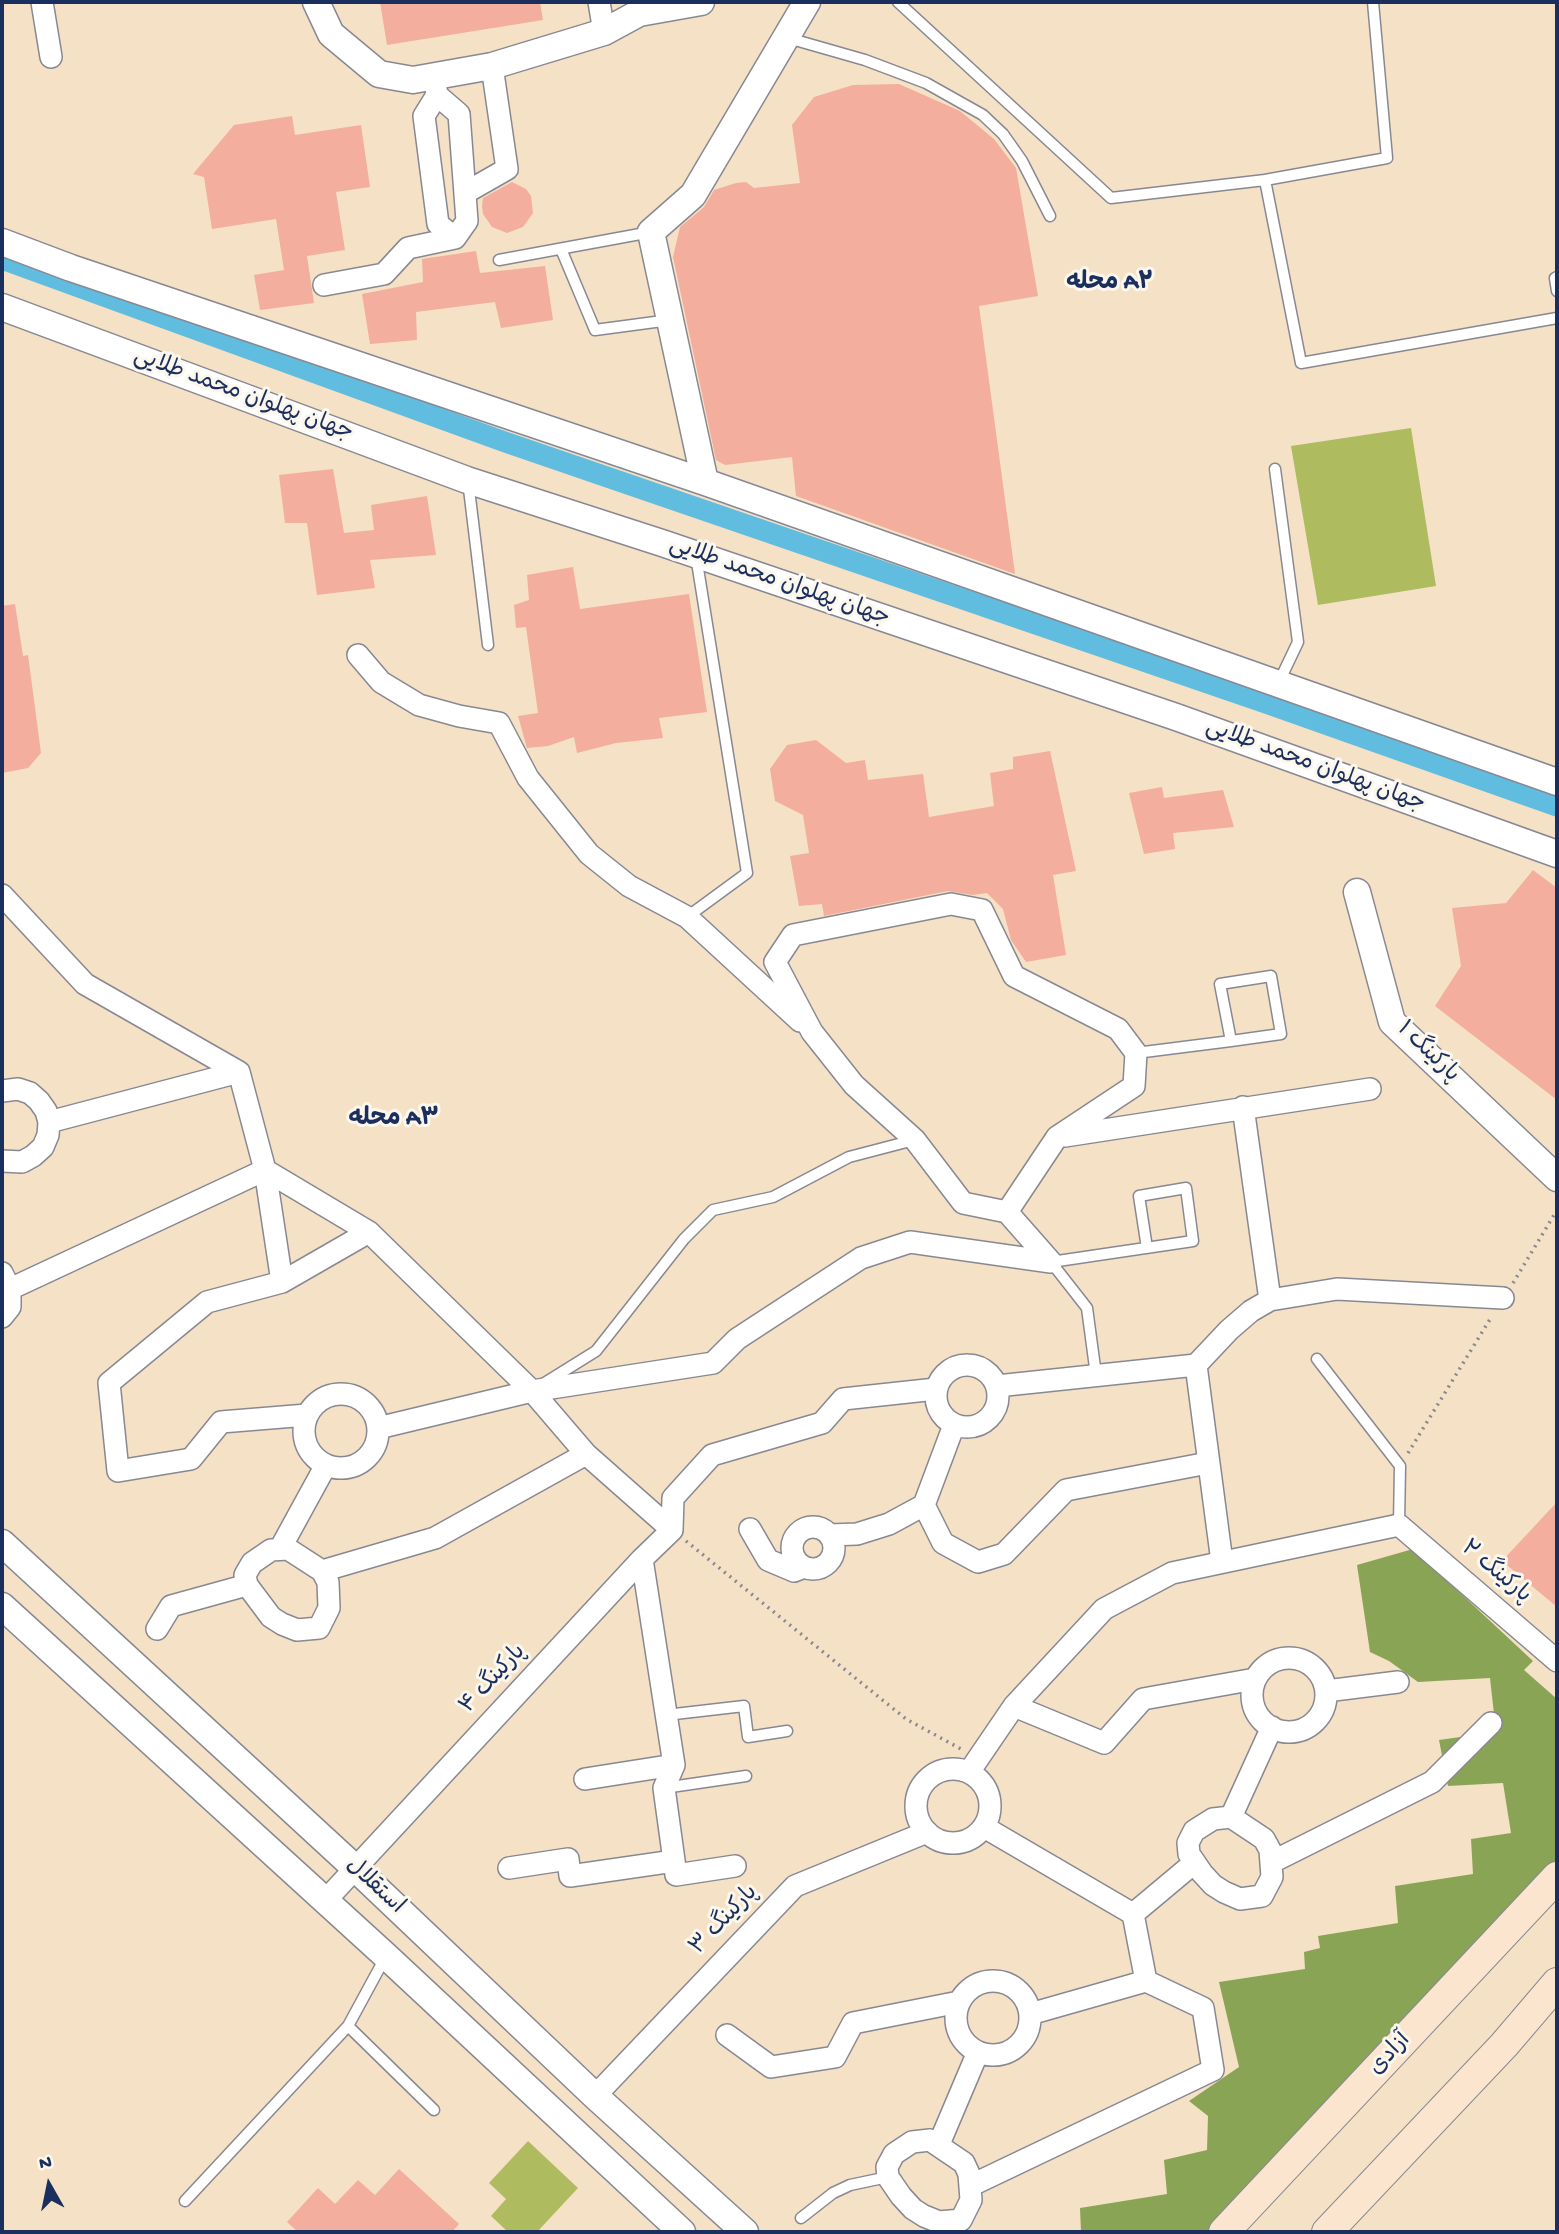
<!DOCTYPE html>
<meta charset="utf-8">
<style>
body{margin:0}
#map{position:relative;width:1559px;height:2234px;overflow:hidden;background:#f5e1c5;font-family:"Gochi Hand",sans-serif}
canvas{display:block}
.frame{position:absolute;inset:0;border:4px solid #1b2f5e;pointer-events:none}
.north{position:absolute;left:14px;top:2150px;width:70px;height:70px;-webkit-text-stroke:5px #fbf7ec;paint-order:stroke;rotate:351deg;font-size:19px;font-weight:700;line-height:28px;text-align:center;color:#1b2f5e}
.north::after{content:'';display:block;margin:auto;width:24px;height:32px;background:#1b2f5e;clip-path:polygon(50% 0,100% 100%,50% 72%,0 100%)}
</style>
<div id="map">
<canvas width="1559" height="2234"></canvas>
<div class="frame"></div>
<div class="north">N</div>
</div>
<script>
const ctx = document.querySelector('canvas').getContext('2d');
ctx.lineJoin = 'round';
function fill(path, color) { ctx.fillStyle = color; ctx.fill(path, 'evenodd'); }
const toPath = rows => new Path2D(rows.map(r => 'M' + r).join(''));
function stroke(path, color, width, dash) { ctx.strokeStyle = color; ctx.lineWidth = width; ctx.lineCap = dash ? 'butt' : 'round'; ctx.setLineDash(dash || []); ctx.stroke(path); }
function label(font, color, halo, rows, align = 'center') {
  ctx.font = font + ' "Gochi Hand","Playpen Sans Arabic",sans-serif'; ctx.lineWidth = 6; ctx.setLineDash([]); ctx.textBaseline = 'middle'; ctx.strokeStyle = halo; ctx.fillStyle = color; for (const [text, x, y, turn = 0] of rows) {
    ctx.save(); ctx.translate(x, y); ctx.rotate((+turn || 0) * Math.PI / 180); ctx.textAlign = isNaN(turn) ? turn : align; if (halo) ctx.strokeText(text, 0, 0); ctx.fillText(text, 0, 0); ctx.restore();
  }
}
fill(toPath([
 [1411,428,1436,586,1318,605,1291,446],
 [528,2141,578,2188,537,2232,508,2232,491,2216,506,2199,489,2183]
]), '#aebc5f');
fill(toPath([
 [1413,1549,1533,1661,1524,1670,1557,1699,1557,1863,1211,2232,1081,2232,1080,2208,1167,2194,1164,2160,1207,2150,1208,2116,1189,2101,1239,2067,1219,1982,1305,1969,1304,1952,1320,1948,1318,1936,1398,1923,1395,1886,1473,1874,1471,1839,1511,1833,1503,1783,1448,1786,1439,1740,1496,1732,1490,1678,1418,1682,1389,1661,1370,1652,1357,1565]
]), '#8aa456');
stroke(toPath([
 [2,259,505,442,1266,703,1557,806]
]), '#61bddf', 21);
fill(toPath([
 [380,2,540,2,543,20,387,45],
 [899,84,960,111,994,139,1016,168,1038,296,979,306,1015,574,796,496,792,457,725,465,716,460,673,257,680,227,704,207,714,190,736,183,746,182,754,188,800,183,792,125,814,97,853,85],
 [292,116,295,135,361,125,370,187,336,192,345,250,307,256,314,303,260,310,254,275,284,270,276,219,212,229,204,177,193,174,234,125],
 [512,182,526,189,531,196,533,213,523,227,507,233,492,227,483,214,482,206,483,198],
 [476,251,480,273,545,266,553,320,501,328,495,302,416,312,417,340,370,344,362,294,423,282,422,259],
 [333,469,344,533,374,530,371,505,427,496,436,555,370,560,375,588,317,595,307,523,285,523,279,475],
 [573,567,580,609,689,594,707,712,659,718,663,738,616,743,577,753,574,737,548,746,527,748,518,716,538,713,526,627,516,628,514,605,529,600,527,575],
 [15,604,23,656,28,655,41,753,28,768,2,773,2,606],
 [816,740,846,763,865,760,868,780,923,774,929,817,994,806,990,773,1013,769,1013,757,1050,751,1076,871,1053,875,1066,955,1026,962,1011,940,1003,909,987,893,973,895,948,891,824,916,822,904,799,906,790,856,809,853,803,815,775,801,770,769,787,745],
 [1162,787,1164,798,1223,790,1234,827,1173,833,1175,849,1144,854,1129,793],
 [1533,870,1557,888,1557,1100,1435,1006,1461,966,1452,908,1506,903],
 [1557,1502,1557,1607,1502,1561],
 [399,2169,459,2224,452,2232,298,2232,287,2222,318,2188,335,2204,358,2180,375,2195]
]), '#f3ae9d');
const service = toPath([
 [898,2,1111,198,1265,180,1387,158,1373,2],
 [788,38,865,60,926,83,983,115,1003,134,1022,161,1050,216],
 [1265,180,1301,363,1557,318],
 [561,249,595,330,670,320],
 [499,260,651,232],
 [1557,277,1555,278,1557,291],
 [1275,469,1298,642,1278,684],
 [468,481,488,645],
 [687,917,747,873,696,556],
 [1136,1053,1231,1041,1281,1034,1271,976,1220,984,1231,1041],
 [1317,1359,1400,1466,1399,1525],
 [1096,1375,1087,1308,1051,1262,1193,1241,1186,1188,1139,1196,1147,1248],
 [543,1384,596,1351,684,1239,713,1210,773,1197,849,1157,914,1140],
 [666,1715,744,1706,748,1737,787,1731],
 [664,1788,746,1776],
 [348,2026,434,2110],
 [185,2201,348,2026,386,1956],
 [801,2218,833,2193,850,2185,888,2177]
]);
const minor = toPath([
 [42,2,51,57],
 [599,2,604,32],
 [435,82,437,95,424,116,438,224,455,238],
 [465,193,507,169,492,66],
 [324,285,384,274,408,248,455,238,467,221,459,114,437,95],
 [358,655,381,682,419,705,459,716,499,723,528,778,589,854,629,886,687,917,800,1021],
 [2,895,85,984,239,1072,265,1170,369,1232,532,1391,586,1454,672,1530],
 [2,1091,18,1089,30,1093,39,1101,46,1111,49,1122,48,1135,43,1147,33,1156,22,1162,2,1161],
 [1243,1107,1270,1300],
 [49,1122,239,1072],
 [1065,1136,1370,1089],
 [1007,1212,1057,1137,1134,1086,1136,1053,1118,1029,1014,976,982,910,951,904,793,935,775,962,812,1032,854,1085,915,1140,963,1203,1007,1212,1051,1262],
 [2,1273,10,1289,10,1307,2,1317],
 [10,1289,265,1170,282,1282],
 '936 1396a31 31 0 1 1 62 0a31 31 0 1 1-62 0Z',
 [1196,1365,1222,1562],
 [997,1386,1196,1365,1229,1330,1251,1311,1270,1300,1337,1289,1503,1298],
 '304 1431a37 37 0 1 1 74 0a37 37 0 1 1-74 0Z',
 [307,1415,221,1422,191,1459,118,1471,109,1383,207,1302,282,1282,369,1232],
 [954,1425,924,1505,943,1543,978,1562,1004,1554,1066,1490,1208,1463],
 [378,1428,532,1391,713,1363,737,1339,861,1258,910,1242,1051,1262],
 '792 1548a21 21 0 1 1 42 0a21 21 0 1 1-42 0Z',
 [750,1529,768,1560,794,1571,804,1567],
 [672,1530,673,1498,712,1455,822,1423,843,1399,936,1389],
 [829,1535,857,1534,889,1524,924,1505],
 [280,1549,326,1465],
 [288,1549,322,1571,328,1582,329,1608,319,1628,297,1630,282,1624,271,1617,247,1585,245,1575,252,1563,271,1550,288,1549],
 [642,1559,674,1765,664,1788,676,1875,735,1866],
 [322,1571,435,1538,586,1454],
 [157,1629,171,1606,247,1585],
 '1252 1695a37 37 0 1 1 74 0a37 37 0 1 1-74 0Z',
 [1326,1691,1398,1682],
 [1014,1706,1104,1743,1143,1699,1255,1679],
 '916 1806a37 37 0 1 1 74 0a37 37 0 1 1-74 0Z',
 [969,1772,1014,1706,1104,1609,1172,1573,1399,1525,1557,1661],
 [585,1779,674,1765],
 [1231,1817,1264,1839,1270,1850,1272,1877,1262,1896,1240,1899,1224,1892,1213,1885,1202,1873,1189,1854,1188,1843,1194,1831,1213,1819,1231,1817],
 [1231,1817,1272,1727],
 [1272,1862,1432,1782,1491,1723],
 [509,1868,568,1859,570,1876,674,1861],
 [325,1901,642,1559,672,1530],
 [1133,1914,1194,1863],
 '956 2018a37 37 0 1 1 74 0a37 37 0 1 1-74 0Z',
 [1030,2014,1146,1981],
 [727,2035,771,2067,835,2057,853,2023,959,2002],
 [595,2096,795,1886,927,1832],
 [930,2140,964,2163,969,2174,971,2200,961,2220,939,2222,924,2216,913,2209,901,2196,888,2177,887,2167,894,2154,912,2142,930,2140],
 [939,2144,978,2052],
 [972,2185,1213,2070,1203,2008,1146,1981,1133,1914,984,1827]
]);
const tertiary = toPath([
 [316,2,331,34,379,74,413,80,492,66,604,32,639,13,701,2],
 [2,242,71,268,705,482,1557,782],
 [2,307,467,480,662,543,1176,717,1557,854],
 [705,482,651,232,693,195,807,2],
 [1357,892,1392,1022,1557,1178],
 [2,1543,355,1868,595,2096,745,2232],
 [2,1606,386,1956,682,2232]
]);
const secondary = toPath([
 [1224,2232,1557,1877],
 [1327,2232,1504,2045,1557,1983]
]);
stroke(service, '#888892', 13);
stroke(minor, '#888892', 24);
stroke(tertiary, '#888892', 29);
stroke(secondary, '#888892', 32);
stroke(toPath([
 [1513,1283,1557,1210],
 [1408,1453,1492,1316],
 [686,1541,906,1719,961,1749]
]), '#888892', 3.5, [2, 5]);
stroke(service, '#fff', 10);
stroke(minor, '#fff', 21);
stroke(tertiary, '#fff', 26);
stroke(secondary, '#fbe5cf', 30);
label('23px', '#1b2f5e', '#fbf7ec', [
 ["جهان پهلوان محمد طلایی",243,396,20],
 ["جهان پهلوان محمد طلایی",779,583,19],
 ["جهان پهلوان محمد طلایی",1315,767,20],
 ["پارکینگ ۱",1427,1053,44],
 ["پارکینگ ۲",1495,1573,40],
 ["پارکینگ ۴",494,1680,-47],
 ["استقلال",374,1887,43],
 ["پارکینگ ۳",725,1921,-46],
 ["آزادی",1391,2055,-47]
]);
label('bold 24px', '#1b2f5e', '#fbf7ec', [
 ["محله A۲",1110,284],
 ["محله A۳",394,1120]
]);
</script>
